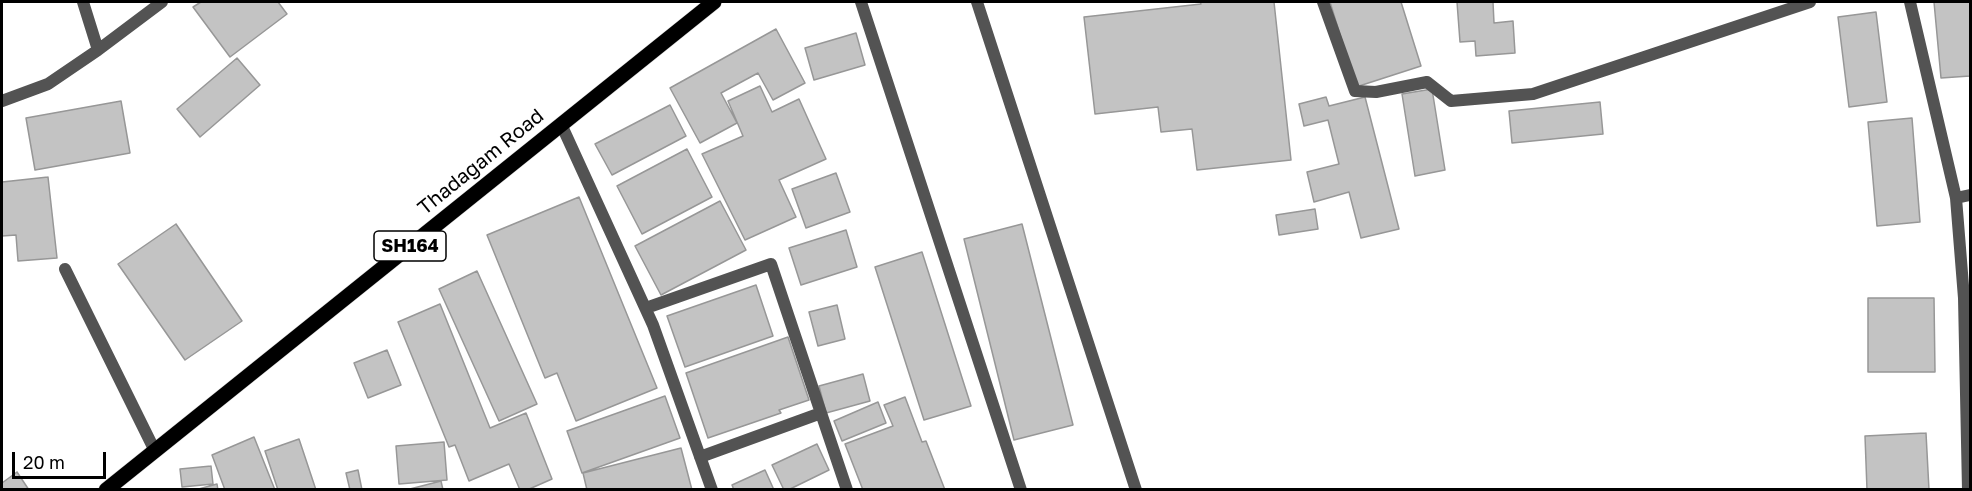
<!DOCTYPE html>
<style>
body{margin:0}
#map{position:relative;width:1972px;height:491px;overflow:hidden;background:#fff;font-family:"Golos Text",sans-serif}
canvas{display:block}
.frame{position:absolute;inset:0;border:3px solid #000;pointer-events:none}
.scale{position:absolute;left:12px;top:452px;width:94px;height:27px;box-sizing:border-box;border:3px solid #000;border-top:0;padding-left:8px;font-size:18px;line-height:21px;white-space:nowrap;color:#000;-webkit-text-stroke:4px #fff;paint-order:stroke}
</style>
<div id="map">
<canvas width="1972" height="491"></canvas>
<div class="frame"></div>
<div class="scale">20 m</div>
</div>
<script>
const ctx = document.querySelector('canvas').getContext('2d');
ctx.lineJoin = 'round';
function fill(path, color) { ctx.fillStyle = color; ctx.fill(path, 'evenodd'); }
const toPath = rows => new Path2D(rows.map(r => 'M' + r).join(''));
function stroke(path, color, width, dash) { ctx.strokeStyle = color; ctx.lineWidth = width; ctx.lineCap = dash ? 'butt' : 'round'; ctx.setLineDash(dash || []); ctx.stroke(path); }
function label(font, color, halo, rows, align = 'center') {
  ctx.font = font + ' "Golos Text",sans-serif'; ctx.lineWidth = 4.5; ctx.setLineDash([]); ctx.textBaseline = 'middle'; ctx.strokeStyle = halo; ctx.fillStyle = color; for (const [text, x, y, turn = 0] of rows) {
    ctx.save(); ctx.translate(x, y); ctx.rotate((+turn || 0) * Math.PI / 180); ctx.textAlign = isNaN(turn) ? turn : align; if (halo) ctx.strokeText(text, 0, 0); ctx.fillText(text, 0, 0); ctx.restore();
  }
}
const building = toPath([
 [201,2,278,2,287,14,230,57,193,7,201,2],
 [1200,2,1274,2,1291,160,1197,170,1192,129,1161,132,1158,107,1095,114,1084,17,1201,4,1200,2],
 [1330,2,1401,2,1421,66,1356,87,1330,2],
 [1457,2,1493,2,1494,23,1513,21,1515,53,1476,56,1475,41,1460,42,1457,2],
 [1934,2,1970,2,1970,76,1941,78,1934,2],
 [1876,12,1887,102,1849,107,1838,17,1876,12],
 [776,29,805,83,773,100,758,73,721,93,737,123,700,143,670,88,776,29],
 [856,33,865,65,814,80,805,48,856,33],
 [237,58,260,85,200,137,177,109,237,58],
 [760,86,772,112,799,99,826,159,779,180,796,217,745,240,702,154,743,136,728,101,760,86],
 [1432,89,1445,170,1415,176,1402,94,1432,89],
 [1326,97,1329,106,1365,97,1399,229,1361,238,1349,192,1314,202,1307,172,1339,164,1328,120,1304,126,1299,104,1326,97],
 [121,101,130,153,35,170,26,118,121,101],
 [1600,102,1603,134,1512,143,1509,111,1600,102],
 [670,105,686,136,612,175,595,144,670,105],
 [1912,118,1920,222,1877,226,1868,122,1912,118],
 [687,149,712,197,642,234,617,186,687,149],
 [836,173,850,212,806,228,792,189,836,173],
 [48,177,57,258,18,261,16,235,2,236,2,182,48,177],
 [579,197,657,388,576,421,557,373,545,378,487,235,579,197],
 [720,201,746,250,661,295,635,246,720,201],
 [1315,209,1318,229,1279,235,1276,215,1315,209],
 [176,224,242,321,185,360,118,264,176,224],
 [1022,224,1073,425,1014,440,964,239,1022,224],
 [846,230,857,267,801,285,789,248,846,230],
 [922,252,971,406,924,420,875,267,922,252],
 [477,271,537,404,499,421,439,289,477,271],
 [756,285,773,336,685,367,667,316,756,285],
 [1868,298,1934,298,1935,372,1868,372,1868,298],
 [440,304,490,428,526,413,552,479,527,490,520,490,509,464,469,481,455,445,449,447,398,322,440,304],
 [837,305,845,339,818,346,809,312,837,305],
 [788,337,809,400,779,410,781,413,708,438,686,373,788,337],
 [387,350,401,385,368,398,354,363,387,350],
 [863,374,870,401,826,413,819,386,863,374],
 [665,396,680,438,582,473,567,431,665,396],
 [905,397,922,442,926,441,945,490,863,490,845,444,893,426,884,405,905,397],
 [878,402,886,423,842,441,834,421,878,402],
 [1926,433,1929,490,1867,490,1865,436,1926,433],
 [254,437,275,490,225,490,212,455,254,437],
 [299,439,316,490,278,490,265,451,299,439],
 [444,442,447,480,399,484,396,446,444,442],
 [817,444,829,470,788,490,784,490,772,465,817,444],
 [681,448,692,490,587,490,583,473,681,448],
 [211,466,213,484,182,487,180,469,211,466],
 [358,470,362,490,350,490,346,473,358,470],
 [765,470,774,490,734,490,732,485,765,470],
 [17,472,29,490,2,490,2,483,17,472],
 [441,481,443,490,406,490,441,481],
 [217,484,218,490,195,490,217,484]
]);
fill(building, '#c3c3c3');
stroke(building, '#979797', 1.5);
const primary = toPath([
 [106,490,714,2]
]);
stroke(primary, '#dbdbdb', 16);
stroke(toPath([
 [83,2,98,50],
 [861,2,1021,490],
 [977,2,1136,490],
 [1323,2,1355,91,1376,92,1427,82,1451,101,1533,94,1810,2],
 [1910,2,1956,198,1964,298,1968,490],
 [2,101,48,84,98,50,162,2],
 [561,124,653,325,712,490],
 [1956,198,1970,195],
 [65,269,155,451],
 [646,308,771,264,821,413],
 [700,457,821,413,847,490]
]), '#535353', 12);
stroke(primary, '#000', 15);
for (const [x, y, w] of [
 [410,246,72]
]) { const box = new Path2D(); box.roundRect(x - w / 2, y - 15, w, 30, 4.5); ctx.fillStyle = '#fff'; ctx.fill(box); stroke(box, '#000', 1.5); }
label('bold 18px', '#000', null, [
 ["SH164",410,246]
]);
label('20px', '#000', '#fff', [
 ["Thadagam Road",481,162,-39]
]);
</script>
